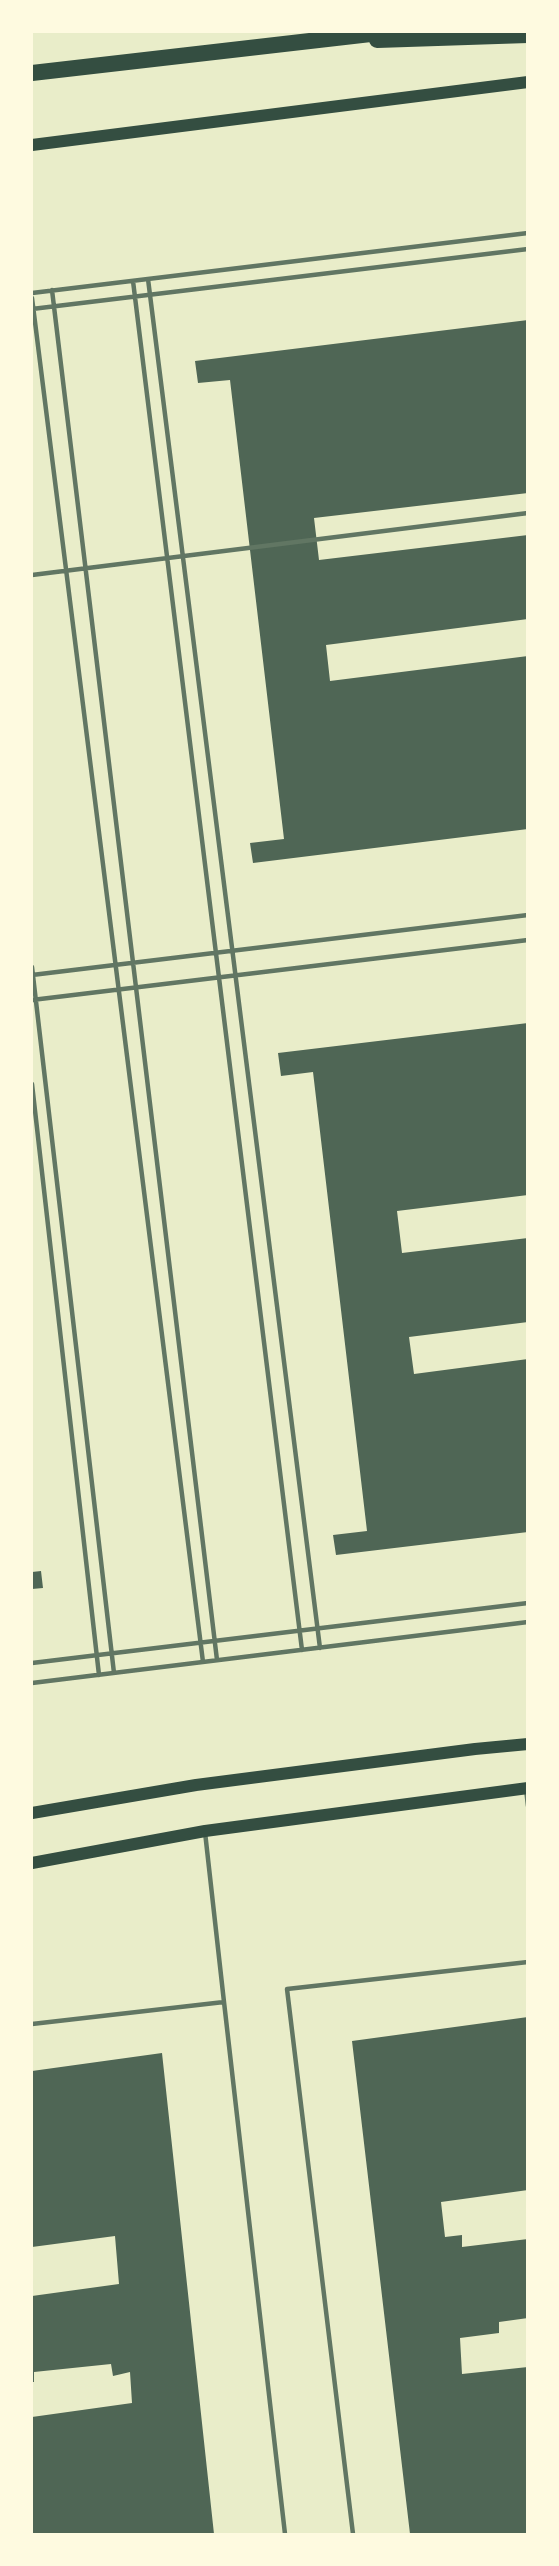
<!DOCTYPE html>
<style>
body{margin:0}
#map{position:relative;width:559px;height:2566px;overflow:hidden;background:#e9edc9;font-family:Raleway,sans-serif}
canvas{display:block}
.frame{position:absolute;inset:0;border:33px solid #fefae0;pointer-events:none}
</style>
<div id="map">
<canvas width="559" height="2566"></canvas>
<div class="frame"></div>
</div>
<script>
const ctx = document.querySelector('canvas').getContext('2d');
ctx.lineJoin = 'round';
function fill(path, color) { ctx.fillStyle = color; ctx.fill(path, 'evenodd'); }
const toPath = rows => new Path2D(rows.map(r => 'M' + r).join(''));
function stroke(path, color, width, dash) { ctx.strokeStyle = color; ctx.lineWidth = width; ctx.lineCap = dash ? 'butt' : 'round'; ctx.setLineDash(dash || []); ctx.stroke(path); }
fill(toPath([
 [528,320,528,493,314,518,319,560,528,535,528,619,326,645,330,681,528,656,528,829,253,863,250,843,284,839,230,380,198,383,195,361],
 [528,1023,528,1195,397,1211,402,1253,528,1238,528,1322,409,1337,414,1374,528,1359,528,1532,336,1555,333,1535,367,1531,313,1072,281,1076,278,1053],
 [41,1571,43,1588,32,1589,32,1572],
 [528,2017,528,2190,441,2202,445,2237,462,2235,462,2247,528,2239,528,2318,499,2322,499,2333,460,2338,462,2374,528,2367,528,2534,410,2534,352,2041],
 [162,2053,214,2534,32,2534,32,2417,132,2403,130,2372,113,2376,111,2364,34,2372,34,2382,32,2382,32,2296,119,2284,115,2236,32,2247,32,2071]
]), '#4f6655');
stroke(toPath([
 [148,279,320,1648],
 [133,281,302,1650],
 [52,290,217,1660],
 [32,293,528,233],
 [32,298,203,1662],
 [32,309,528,249],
 [32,575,528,513],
 [32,967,114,1673],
 [32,975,528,915],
 [32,1000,528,940],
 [32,1084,99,1675],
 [32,1663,528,1603],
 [32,1683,528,1622],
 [526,1789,528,1806],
 [205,1832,224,2002],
 [32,2024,224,2002,285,2534],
 [353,2534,287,1989,528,1962]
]), '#617663', 4.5);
stroke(toPath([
 [32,145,528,82],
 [32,1813,196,1785,475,1749,528,1744],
 [32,1863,205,1831,528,1788]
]), '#344e41', 12);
stroke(toPath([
 [377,40,528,35],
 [32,73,388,32]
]), '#344e41', 16);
</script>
